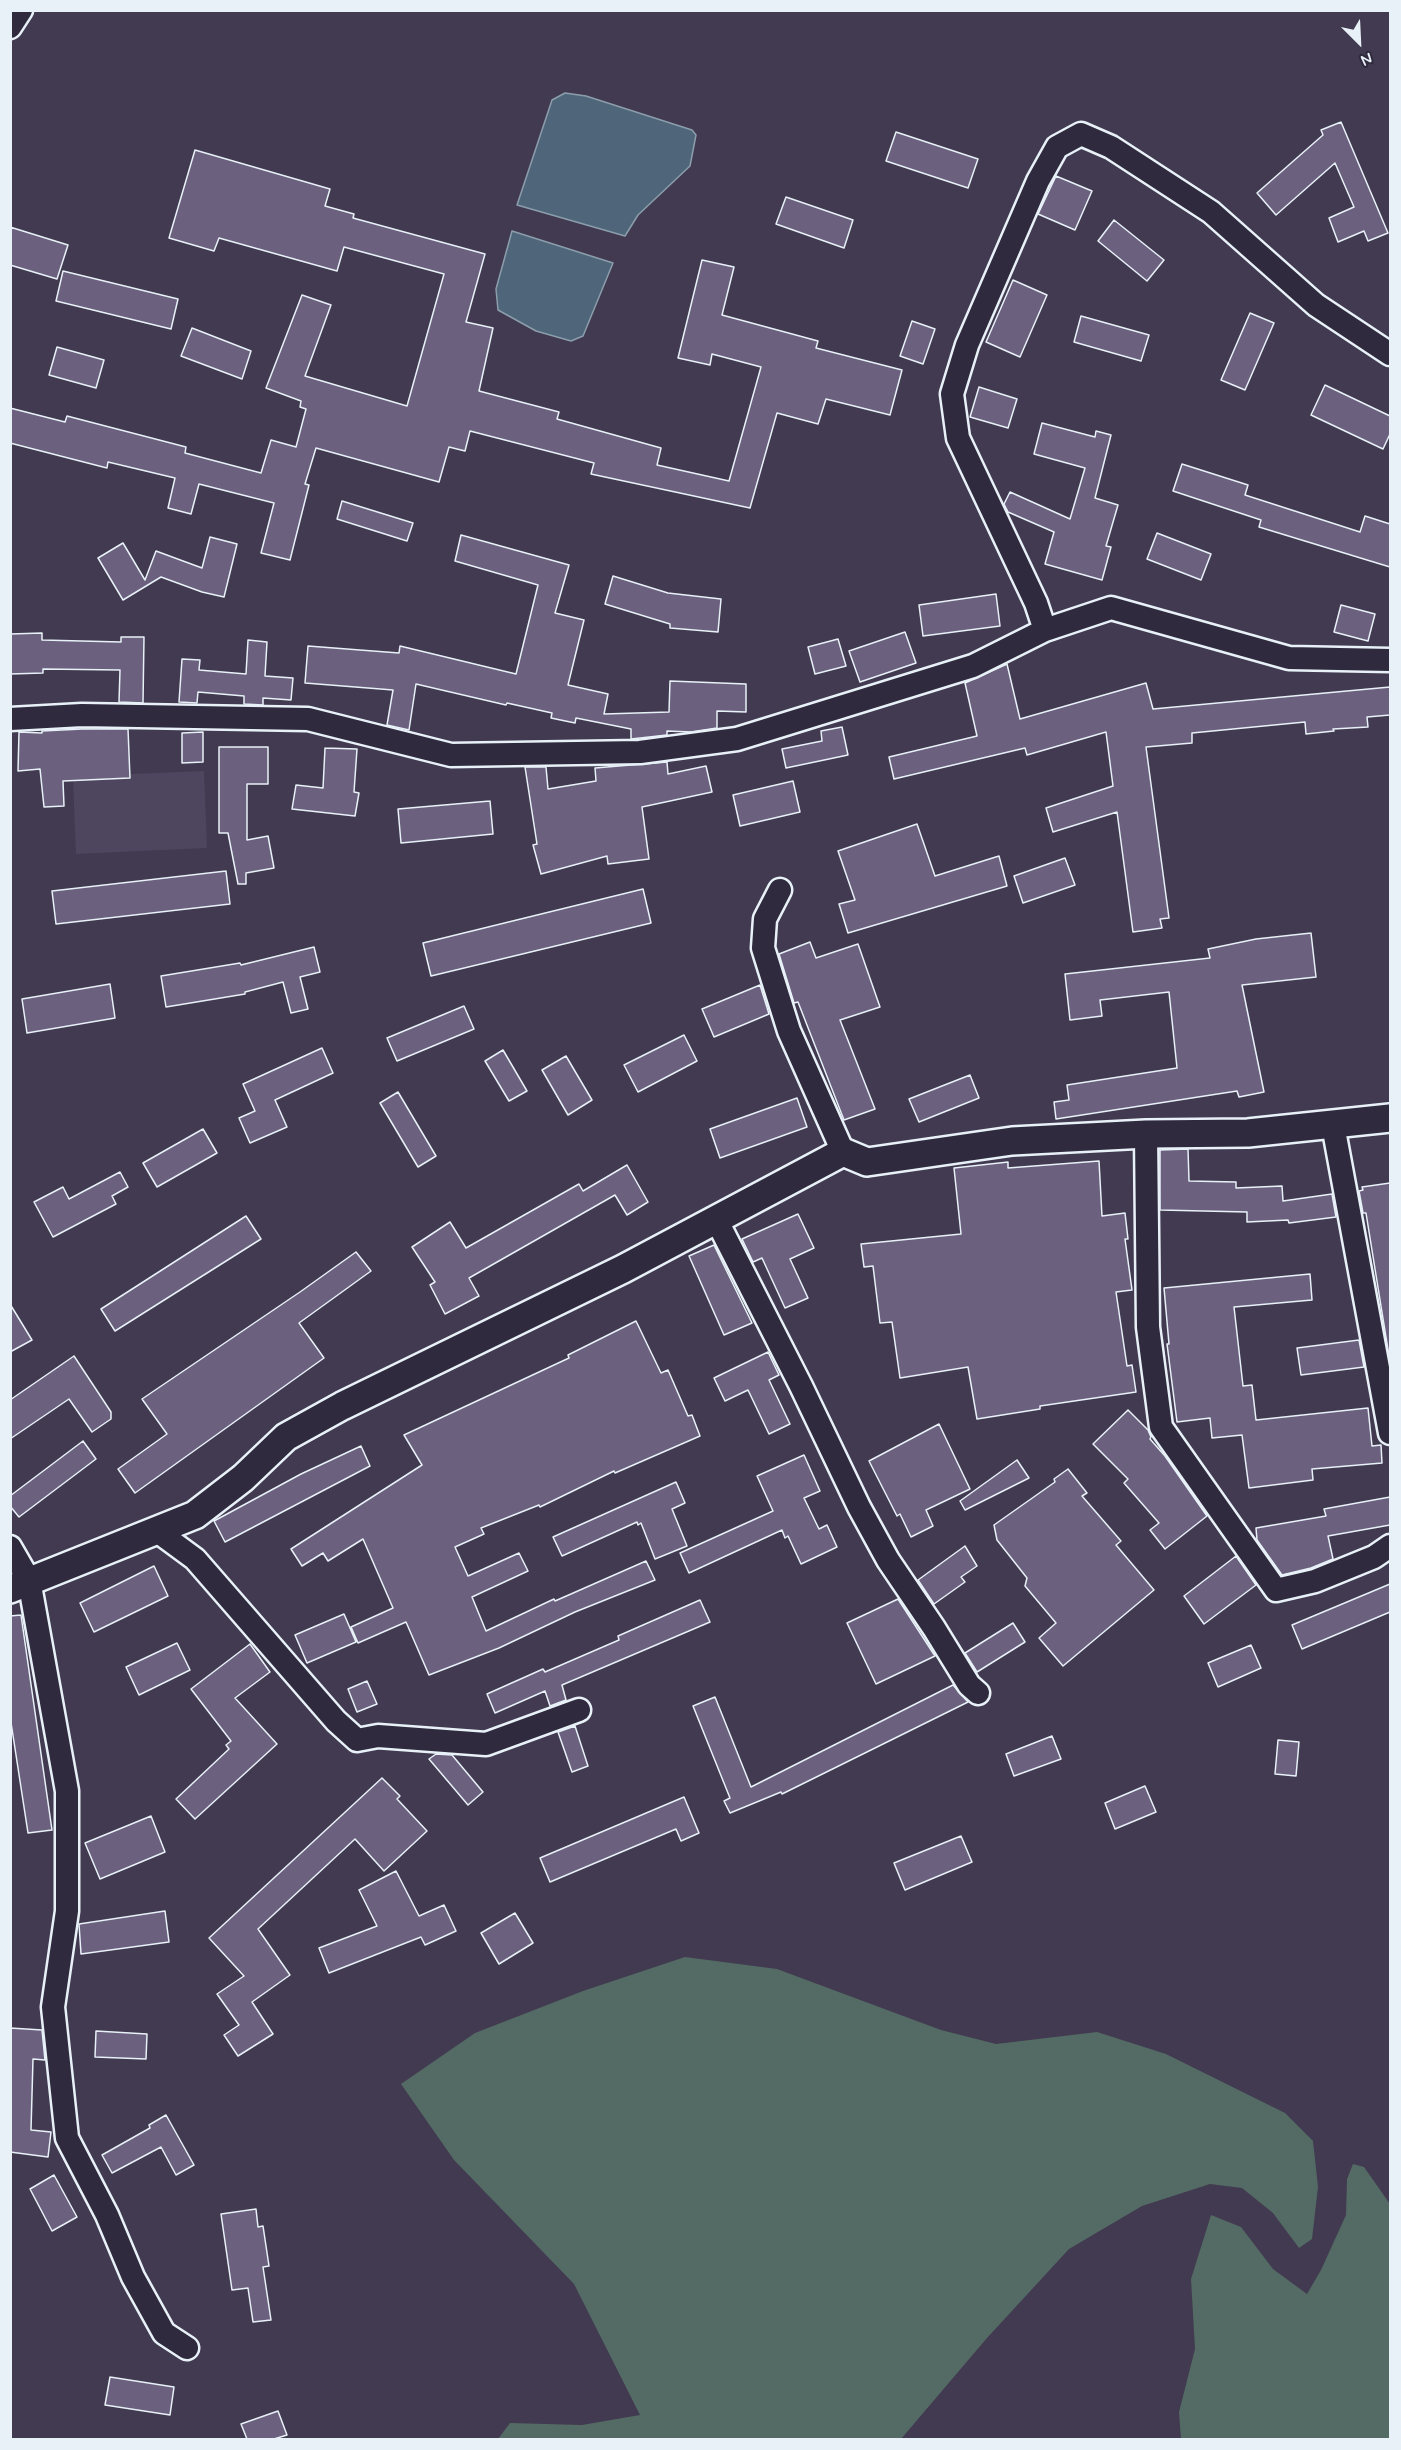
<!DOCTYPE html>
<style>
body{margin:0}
#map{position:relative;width:1401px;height:2450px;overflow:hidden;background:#413a50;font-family:Mynerve,sans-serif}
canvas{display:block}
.frame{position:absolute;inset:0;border:12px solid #e8f1f8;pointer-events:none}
.north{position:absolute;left:1329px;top:12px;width:60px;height:60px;-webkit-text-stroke:4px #2f2a3d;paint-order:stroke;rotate:156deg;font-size:16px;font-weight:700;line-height:24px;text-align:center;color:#e8f1f8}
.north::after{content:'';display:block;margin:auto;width:21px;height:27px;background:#e8f1f8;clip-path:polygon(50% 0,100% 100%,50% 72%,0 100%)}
</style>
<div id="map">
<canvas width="1401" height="2450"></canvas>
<div class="frame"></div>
<div class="north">N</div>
</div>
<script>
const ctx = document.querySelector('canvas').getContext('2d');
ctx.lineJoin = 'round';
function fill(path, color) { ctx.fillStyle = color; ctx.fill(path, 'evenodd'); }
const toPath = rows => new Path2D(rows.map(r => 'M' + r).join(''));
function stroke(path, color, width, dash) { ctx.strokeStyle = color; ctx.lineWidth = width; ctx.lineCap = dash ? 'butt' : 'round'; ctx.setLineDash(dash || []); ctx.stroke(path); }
fill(toPath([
 [204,771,207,848,76,854,73,780,130,778,130,774]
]), '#4e455e');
fill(toPath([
 [685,1957,777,1969,941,2030,996,2044,1097,2032,1166,2054,1285,2113,1313,2141,1318,2187,1312,2239,1299,2248,1273,2213,1242,2188,1210,2184,1142,2206,1069,2249,987,2338,901,2439,498,2439,510,2423,582,2425,640,2415,574,2284,454,2160,401,2084,475,2033,583,1991],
 [1353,2164,1364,2167,1390,2204,1390,2439,1181,2439,1179,2412,1195,2349,1191,2279,1211,2215,1241,2227,1273,2269,1307,2294,1321,2270,1346,2215,1347,2179]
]), '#546a64');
const water = toPath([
 [565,93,586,96,692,130,696,135,690,166,638,215,625,236,517,205,552,100,565,93],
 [512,231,613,263,583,336,571,341,536,331,498,310,496,289,512,231]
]);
fill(water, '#4f667a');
stroke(water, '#8c9eac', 1.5);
const building = toPath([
 [1341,122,1388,233,1368,241,1364,231,1338,242,1329,218,1354,207,1335,163,1276,215,1257,193,1323,135,1321,130,1341,122],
 [896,132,978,159,968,188,886,161,896,132],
 [195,150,330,189,325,206,354,214,353,218,485,254,466,322,493,328,479,391,559,412,557,419,661,448,657,465,729,481,761,367,712,354,710,365,678,358,702,260,734,267,722,315,818,341,816,348,902,370,890,415,826,399,818,424,777,413,750,508,591,474,594,463,470,431,465,451,449,447,439,482,316,448,305,484,309,485,290,560,261,553,274,503,199,484,191,514,168,508,175,478,108,462,107,468,10,443,10,408,65,422,67,416,186,447,185,453,261,473,271,440,296,447,306,409,300,407,301,401,266,388,302,295,331,305,305,376,407,406,444,274,344,247,337,271,219,238,214,251,169,238,195,150],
 [1056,176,1092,191,1075,230,1038,214,1056,176],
 [786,197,853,220,844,248,776,224,786,197],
 [1114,220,1164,260,1147,281,1098,241,1114,220],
 [10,227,68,245,57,279,10,265,10,227],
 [63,271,178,299,171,329,56,301,63,271],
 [1013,280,1047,295,1020,357,986,342,1013,280],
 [1250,313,1274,323,1245,390,1221,380,1250,313],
 [1081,316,1149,335,1141,361,1074,342,1081,316],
 [912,321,935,329,923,364,900,356,912,321],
 [192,328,251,351,242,379,181,356,192,328],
 [57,347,104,360,96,388,49,375,57,347],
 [1325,385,1390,416,1390,434,1383,449,1311,415,1325,385],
 [979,387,1017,399,1008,428,970,417,979,387],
 [1042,423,1095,437,1096,431,1111,435,1095,498,1118,505,1106,546,1111,547,1102,580,1045,564,1054,532,1008,512,1004,504,1010,492,1070,519,1085,468,1034,454,1042,423],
 [1182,464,1248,485,1245,495,1360,532,1365,516,1390,524,1390,567,1259,527,1261,520,1173,491,1182,464],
 [342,501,413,523,407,541,337,519,342,501],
 [1157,533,1211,554,1201,580,1147,559,1157,533],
 [461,535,569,565,555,613,584,620,568,685,608,694,604,714,669,712,670,681,746,684,746,712,717,711,717,728,691,732,667,731,667,735,631,739,631,729,576,718,575,723,551,718,552,713,507,703,506,705,416,684,409,730,387,725,393,690,305,683,308,646,399,653,400,646,516,674,538,585,455,561,461,535],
 [210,537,237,544,224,597,202,592,161,577,123,600,98,558,123,543,145,580,156,551,202,568,210,537],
 [613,576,668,593,721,599,718,632,670,628,670,624,605,604,613,576],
 [996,594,1000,626,923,636,919,605,996,594],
 [1341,605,1375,614,1368,641,1334,632,1341,605],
 [905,632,916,663,860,682,849,651,905,632],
 [42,633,42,640,121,642,121,637,144,637,143,703,119,702,120,670,43,669,43,673,10,674,10,634,42,633],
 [838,639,846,666,815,674,808,647,838,639],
 [248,640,267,642,265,676,293,678,291,700,263,698,263,705,244,704,244,696,198,692,197,703,179,702,182,659,200,660,199,670,246,674,248,640],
 [1007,664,1020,719,1146,683,1153,709,1390,687,1390,715,1367,717,1368,727,1333,729,1334,731,1306,734,1305,722,1192,733,1192,743,1146,747,1169,918,1160,919,1162,928,1133,932,1117,812,1053,832,1046,808,1113,786,1106,732,1027,755,1025,748,894,779,889,757,977,736,965,683,1007,664],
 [842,727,848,755,786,768,782,749,822,741,821,731,842,727],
 [82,729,128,729,130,778,63,781,64,806,44,807,40,769,18,771,19,732,42,733,42,731,82,729],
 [203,732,203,762,182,763,182,733,203,732],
 [219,747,268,747,268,784,247,784,247,840,268,836,274,868,246,873,246,884,238,884,228,833,219,833,219,747],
 [325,748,357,749,354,792,359,793,355,816,292,809,296,785,323,788,325,748],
 [667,762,668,774,706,766,712,792,642,807,649,859,608,864,607,856,541,874,533,845,537,844,525,767,546,767,548,789,596,781,595,768,667,762],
 [793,781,800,812,740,826,733,795,793,781],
 [490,801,493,834,401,843,398,809,490,801],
 [917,824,935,876,999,856,1007,886,848,933,839,904,855,900,838,851,917,824],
 [1065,858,1075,885,1023,903,1014,876,1065,858],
 [226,871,230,904,56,924,52,891,226,871],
 [643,889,651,923,431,976,423,943,643,889],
 [1311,933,1316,977,1242,985,1264,1092,1239,1097,1237,1091,1056,1119,1054,1102,1069,1100,1067,1085,1177,1068,1169,992,1100,1000,1102,1016,1070,1020,1065,974,1210,958,1208,949,1256,939,1311,933],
 [810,942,816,958,858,944,880,1007,840,1020,875,1109,844,1120,798,1002,794,1003,779,954,810,942],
 [314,947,320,972,300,977,308,1009,291,1013,283,982,245,992,245,994,166,1007,161,976,240,963,241,965,314,947],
 [110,984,115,1018,27,1033,22,999,110,984],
 [760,985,769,1014,714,1037,702,1009,760,985],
 [464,1006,474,1029,397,1061,387,1038,464,1006],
 [684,1035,697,1061,638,1092,624,1065,684,1035],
 [322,1048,333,1073,275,1100,287,1127,250,1143,239,1118,255,1111,243,1084,322,1048],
 [503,1050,527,1091,509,1101,485,1061,503,1050],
 [566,1056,592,1100,568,1115,542,1070,566,1056],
 [970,1075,979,1098,919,1122,909,1099,970,1075],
 [398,1092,436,1156,418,1167,380,1103,398,1092],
 [797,1098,807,1127,720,1158,710,1129,797,1098],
 [203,1129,217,1153,157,1187,143,1163,203,1129],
 [1188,1149,1189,1181,1236,1182,1236,1188,1282,1186,1283,1201,1332,1194,1336,1217,1289,1223,1288,1220,1247,1222,1247,1212,1160,1210,1160,1150,1188,1149],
 [1099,1161,1102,1216,1125,1213,1128,1239,1125,1239,1132,1290,1116,1292,1127,1366,1132,1365,1136,1392,1040,1406,1040,1409,977,1419,968,1367,900,1378,892,1322,880,1323,873,1266,864,1267,861,1244,961,1234,954,1168,1008,1162,1008,1168,1099,1161],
 [627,1165,648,1202,627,1215,615,1195,469,1278,479,1296,445,1314,430,1285,435,1282,412,1247,450,1222,466,1248,579,1184,583,1191,627,1165],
 [120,1172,128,1187,112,1196,116,1204,53,1237,34,1202,63,1187,69,1199,120,1172],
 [1390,1183,1390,1362,1366,1213,1363,1213,1359,1191,1363,1190,1362,1187,1390,1183],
 [798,1214,814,1248,790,1259,808,1298,785,1308,762,1258,753,1262,742,1239,798,1214],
 [246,1216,261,1239,115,1331,101,1309,246,1216],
 [714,1245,752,1323,724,1335,689,1256,714,1245],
 [356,1252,371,1271,299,1323,324,1358,135,1493,118,1469,167,1434,142,1399,300,1292,356,1252],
 [1310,1274,1312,1300,1234,1307,1243,1386,1252,1385,1256,1420,1368,1408,1372,1446,1381,1445,1382,1463,1312,1469,1313,1480,1249,1488,1242,1435,1212,1438,1210,1418,1177,1422,1167,1344,1169,1344,1164,1288,1310,1274],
 [10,1304,32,1340,10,1352,10,1304],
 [636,1321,661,1373,668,1370,688,1416,692,1415,700,1436,615,1473,614,1471,540,1507,539,1505,481,1528,484,1534,455,1547,468,1576,519,1553,528,1571,472,1597,486,1631,554,1599,555,1601,646,1561,655,1580,575,1612,499,1648,429,1675,406,1622,358,1643,351,1627,393,1608,363,1539,328,1561,323,1553,302,1566,291,1549,422,1465,404,1435,569,1358,568,1355,636,1321],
 [1359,1340,1364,1367,1301,1375,1297,1348,1359,1340],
 [768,1352,779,1375,769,1380,790,1424,769,1434,748,1390,725,1401,714,1378,768,1352],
 [74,1356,111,1412,111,1419,92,1432,69,1399,10,1439,10,1400,74,1356],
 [1128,1410,1148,1430,1151,1437,1150,1439,1165,1456,1207,1516,1165,1549,1150,1530,1159,1523,1124,1483,1128,1479,1093,1444,1128,1410],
 [939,1424,970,1489,926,1510,933,1526,911,1537,900,1514,897,1516,869,1461,939,1424],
 [83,1441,96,1459,19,1517,10,1506,10,1496,83,1441],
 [361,1446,370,1466,225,1542,214,1521,301,1474,361,1446],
 [804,1455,820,1491,804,1498,819,1529,827,1525,837,1547,801,1564,788,1536,785,1538,782,1530,689,1573,680,1553,773,1511,757,1476,804,1455],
 [1017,1460,1029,1478,965,1510,960,1501,1017,1460],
 [1068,1469,1087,1493,1082,1496,1121,1541,1116,1545,1154,1590,1063,1666,1039,1638,1056,1623,1025,1586,1027,1578,997,1540,994,1525,1055,1482,1054,1479,1068,1469],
 [676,1482,685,1503,672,1509,687,1546,655,1559,641,1523,638,1525,637,1522,562,1556,553,1537,676,1482],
 [1390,1497,1390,1525,1328,1536,1333,1559,1311,1568,1282,1575,1257,1540,1256,1528,1326,1516,1324,1509,1390,1497],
 [965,1546,977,1566,961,1577,965,1582,934,1604,918,1580,965,1546],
 [1236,1556,1256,1585,1204,1624,1184,1596,1236,1556],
 [154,1566,168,1596,94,1632,80,1603,154,1566],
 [1390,1584,1390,1612,1302,1649,1292,1625,1390,1584],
 [898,1599,935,1656,876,1684,847,1623,898,1599],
 [700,1600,710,1622,562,1685,566,1700,550,1706,545,1691,495,1713,487,1694,543,1669,545,1672,619,1640,618,1636,700,1600],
 [344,1614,356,1642,307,1663,295,1635,344,1614],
 [21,1615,52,1830,28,1833,10,1716,10,1616,21,1615],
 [1013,1623,1025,1642,977,1672,965,1653,1013,1623],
 [177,1643,190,1670,139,1695,126,1667,177,1643],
 [250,1644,270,1672,235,1698,277,1744,195,1819,176,1799,229,1749,226,1745,231,1741,191,1689,250,1644],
 [1251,1645,1261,1668,1218,1687,1208,1663,1251,1645],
 [367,1681,377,1704,357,1712,348,1689,367,1681],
 [953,1685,968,1702,782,1794,781,1792,730,1813,724,1801,730,1798,693,1706,715,1697,751,1787,953,1685],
 [575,1726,588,1766,572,1772,558,1732,575,1726],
 [1052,1736,1061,1759,1014,1776,1006,1754,1052,1736],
 [1278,1740,1299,1742,1296,1776,1275,1774,1278,1740],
 [436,1754,452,1755,483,1792,468,1805,429,1759,436,1754],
 [382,1778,400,1796,397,1799,427,1831,384,1871,355,1839,258,1929,290,1975,252,2002,273,2034,238,2056,224,2035,239,2025,217,1994,244,1976,209,1938,382,1778],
 [1145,1786,1156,1812,1115,1829,1105,1803,1145,1786],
 [684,1797,699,1833,681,1841,676,1829,550,1882,540,1858,684,1797],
 [151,1816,165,1852,100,1879,85,1843,151,1816],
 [961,1836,972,1862,905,1890,894,1863,961,1836],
 [396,1871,419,1916,444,1905,456,1931,425,1945,421,1937,329,1973,319,1948,377,1926,359,1890,396,1871],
 [165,1911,169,1942,81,1954,79,1924,165,1911],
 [515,1913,533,1943,499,1964,481,1933,515,1913],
 [10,2028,42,2030,45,2060,33,2059,31,2130,51,2132,48,2157,10,2152,10,2028],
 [96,2031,147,2034,146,2059,95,2057,96,2031],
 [166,2115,194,2165,176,2175,161,2147,112,2173,102,2155,150,2128,149,2125,166,2115],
 [54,2175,77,2217,52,2231,30,2189,54,2175],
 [256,2209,258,2227,263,2226,269,2266,263,2267,271,2320,253,2322,248,2288,232,2290,221,2214,256,2209],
 [110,2377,174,2387,170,2415,105,2405,110,2377],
 [278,2411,287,2435,274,2439,247,2439,241,2424,278,2411]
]);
fill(building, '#6b607e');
stroke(building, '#e8f1f8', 1.5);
const minor = toPath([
 [10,27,21,10],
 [1045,630,1036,603,958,438,952,394,967,345,1038,181,1057,147,1081,134,1111,147,1211,212,1316,305,1390,354],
 [10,719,82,715,308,719,451,755,640,752,737,739,973,666,1045,630,1111,608,1289,658,1390,660],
 [780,890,765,919,763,948,789,1031,843,1152],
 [1333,1125,1390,1433],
 [1146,1134,1148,1327,1161,1427,1276,1590,1315,1581,1374,1557,1390,1546],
 [716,1219,801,1386,859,1507,888,1560,934,1628,969,1685,978,1693],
 [157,1531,195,1559,336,1721,357,1740,378,1736,486,1744,579,1710],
 [10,1547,29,1580,67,1791,67,1911,53,2007,67,2138,107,2215,133,2277,164,2333,187,2348]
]);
const tertiary = toPath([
 [10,1589,195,1515,243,1478,286,1437,342,1406,623,1269,843,1152,867,1162,1012,1141,1146,1134,1248,1133,1390,1118]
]);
stroke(minor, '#e8f1f8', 27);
stroke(tertiary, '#e8f1f8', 32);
stroke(minor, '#2f2a3d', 22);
stroke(tertiary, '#2f2a3d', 27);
</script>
